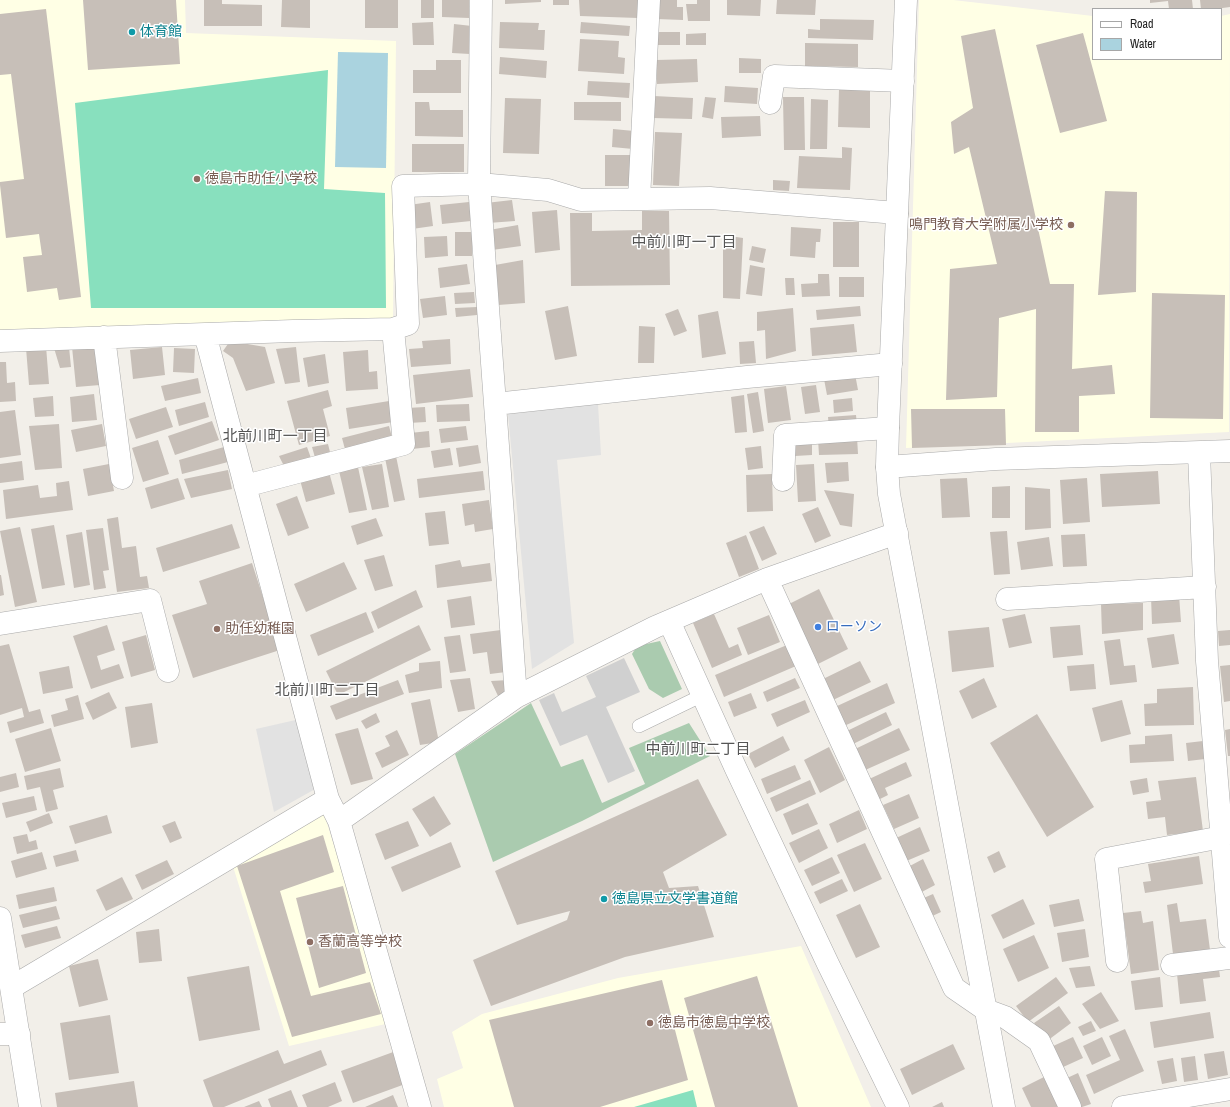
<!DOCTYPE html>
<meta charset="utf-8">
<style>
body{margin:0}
#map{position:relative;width:1230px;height:1107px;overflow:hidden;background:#f2efe9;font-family:"Archivo Narrow",sans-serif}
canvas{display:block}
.legend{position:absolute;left:1092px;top:8px;width:130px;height:52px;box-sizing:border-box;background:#fff;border:1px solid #a7a7a7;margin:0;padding:5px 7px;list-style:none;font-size:12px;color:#222}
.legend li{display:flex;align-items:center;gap:8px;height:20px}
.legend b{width:20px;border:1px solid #a7a7a7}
</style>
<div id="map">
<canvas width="1230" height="1107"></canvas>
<ul class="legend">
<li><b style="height:5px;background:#fff"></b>Road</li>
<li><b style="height:11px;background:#aad3df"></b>Water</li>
</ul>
</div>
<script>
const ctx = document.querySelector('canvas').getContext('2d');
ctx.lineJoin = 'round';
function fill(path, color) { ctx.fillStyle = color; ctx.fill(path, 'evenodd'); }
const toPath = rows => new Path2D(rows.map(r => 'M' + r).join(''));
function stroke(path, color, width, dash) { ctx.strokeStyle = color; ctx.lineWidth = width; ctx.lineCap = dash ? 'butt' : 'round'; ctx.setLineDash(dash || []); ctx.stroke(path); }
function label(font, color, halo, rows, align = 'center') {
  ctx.font = font + ' "Archivo Narrow","Noto Sans JP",sans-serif'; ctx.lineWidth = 3; ctx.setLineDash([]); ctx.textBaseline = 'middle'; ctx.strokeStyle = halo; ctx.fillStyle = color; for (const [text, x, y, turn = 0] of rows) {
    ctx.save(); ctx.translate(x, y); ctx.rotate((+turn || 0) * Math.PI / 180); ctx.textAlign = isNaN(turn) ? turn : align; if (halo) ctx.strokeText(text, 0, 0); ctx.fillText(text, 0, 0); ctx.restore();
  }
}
fill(toPath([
 [0,0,185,0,186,33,396,41,393,318,0,332],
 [919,0,953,0,1093,16,1093,59,1221,59,1221,16,1230,14,1229,432,906,448],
 [324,814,390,1023,289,1046,231,860],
 [801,946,871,1107,444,1107,437,1079,463,1068,452,1032,482,1014,618,978]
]), '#ffffe5');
fill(toPath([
 [624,658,640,692,606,707,635,771,608,783,587,735,560,746,539,700,554,693,562,712,596,697,586,676]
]), '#d0d0d0');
fill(toPath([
 [660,641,682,689,663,698,649,689,632,654,637,646],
 [531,703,561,767,583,759,602,803,645,784,629,748,689,723,710,756,582,821,493,862,455,754]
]), '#aacbaf');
fill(toPath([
 [328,70,324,189,385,193,386,308,91,308,75,103],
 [693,1090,697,1107,634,1107]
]), '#88e0be');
fill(toPath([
 [598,404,601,455,557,460,574,643,532,669,508,414],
 [300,719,317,788,274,812,256,729]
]), '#e2e2e2');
fill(toPath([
 [338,52,388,53,386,168,335,167]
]), '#aad3df');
fill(toPath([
 [83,0,176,0,180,64,88,70],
 [204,0,222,0,222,4,262,5,262,26,204,26],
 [282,0,310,0,310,28,281,27],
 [365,0,398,0,398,28,365,28],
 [421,0,434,0,434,18,421,18],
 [442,0,469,0,469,18,442,17],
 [505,0,541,0,541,2,505,4],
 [553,0,569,0,569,5,553,5],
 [579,0,640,0,638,18,580,16],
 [658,0,677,0,677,7,683,7,683,20,657,19],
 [697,0,710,0,710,21,688,21,686,4,697,4],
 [727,0,761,0,760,16,727,15],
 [777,0,816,0,815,15,776,14],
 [1150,0,1192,0,1193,9,1169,9,1168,1,1150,3],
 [1200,0,1230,0,1230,7,1215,9,1201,9],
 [46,9,81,297,59,300,57,288,27,292,23,257,42,255,39,234,6,238,0,185,0,182,24,179,11,74,0,75,0,14],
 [820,19,874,20,873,40,808,38,808,29,820,30],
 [433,22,434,45,413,45,412,23],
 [500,22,539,23,538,30,545,30,544,50,499,48],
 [581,22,630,26,629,36,580,33],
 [454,24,472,26,470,54,452,53],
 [995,29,1050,284,1074,284,1072,369,1112,365,1115,394,1079,396,1079,432,1035,432,1036,309,999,318,997,397,946,400,950,269,997,264,969,147,954,154,951,122,973,108,961,36],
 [657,32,680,32,680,45,657,45],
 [706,33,706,45,686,45,686,34],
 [1083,33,1107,121,1060,133,1036,45],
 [580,39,619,41,618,57,625,58,624,74,578,71],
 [805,43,858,44,858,67,805,66],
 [500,57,547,61,546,78,499,74],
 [739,58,761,59,761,73,739,73],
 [697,59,698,82,657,84,656,60],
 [436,60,461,60,461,93,413,93,413,70,436,70],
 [588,81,630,83,629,98,587,95],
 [725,86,758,88,757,104,724,102],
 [839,89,870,90,870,128,838,127],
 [654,96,693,98,692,119,653,118],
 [705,97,716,98,713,119,702,117],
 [783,97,804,97,805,150,784,150],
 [505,98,541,99,539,154,503,153],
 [811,99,828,100,827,149,810,149],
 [415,102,429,102,430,110,463,110,463,137,415,136],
 [574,102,621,102,621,121,574,120],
 [760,116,761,136,722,138,721,117],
 [613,129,634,131,633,149,612,147],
 [655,132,682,133,679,186,653,185],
 [412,144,464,144,464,172,412,172],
 [842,147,852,148,850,190,797,188,799,156,842,158],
 [605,155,631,155,631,186,605,186],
 [773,180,790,181,789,191,773,190],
 [1105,191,1137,192,1136,292,1098,295],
 [512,200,515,221,488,223,486,203],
 [430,202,433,226,412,229,409,205],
 [469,202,471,221,442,224,440,205],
 [557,210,560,250,535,253,532,212],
 [642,211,669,211,670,285,571,286,570,213,592,213,592,231,642,230],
 [833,222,859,222,859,267,833,267],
 [518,225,521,246,492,250,489,230],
 [791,227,821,229,820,242,816,242,815,258,790,256],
 [455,232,472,232,472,256,455,256],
 [723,235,743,238,740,299,723,298],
 [447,236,448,256,425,258,424,237],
 [752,246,766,249,763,263,749,260],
 [523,260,525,303,498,305,495,265],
 [467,264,470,284,440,288,438,268],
 [750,265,765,268,762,296,746,294],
 [818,274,829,274,830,296,802,297,801,284,818,283],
 [839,277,864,277,864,297,839,297],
 [785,278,794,278,795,295,786,295],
 [474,292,475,303,455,304,454,293],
 [1152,293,1225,295,1223,419,1150,418],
 [445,296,447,315,423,318,420,299],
 [568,306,577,356,555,360,545,311],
 [860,306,861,316,817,320,816,310],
 [477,307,477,315,456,317,455,308],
 [793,308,796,351,766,359,765,330,757,331,757,312],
 [678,309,687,331,674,336,665,314],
 [718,311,726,354,702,358,698,315],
 [854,324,857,352,812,356,810,328],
 [639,326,655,327,654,363,638,363],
 [450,339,451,364,411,367,409,349,423,348,422,341],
 [230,341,265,347,275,383,246,391,233,358,223,351],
 [754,341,756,363,740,364,739,342],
 [96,345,100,385,76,387,72,347],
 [46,346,49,384,29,385,26,348],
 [69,347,71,367,60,368,54,348],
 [162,347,165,375,133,379,130,350],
 [296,347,300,382,285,384,276,349],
 [174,348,195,349,194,373,173,372],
 [368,350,369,372,377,371,378,389,346,391,343,352],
 [325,354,329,383,308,387,303,358],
 [0,362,6,362,7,383,15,382,16,401,0,402],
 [470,369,473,397,416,404,413,375],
 [855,374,858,390,827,395,824,379],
 [198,378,201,393,165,401,161,386],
 [816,385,820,412,805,414,801,387],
 [786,386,791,420,768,423,764,389],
 [328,390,332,406,323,409,330,436,299,445,287,401],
 [758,392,764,431,753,433,747,394],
 [94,394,97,420,72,422,70,397],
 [744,395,747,432,735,433,731,397],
 [53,396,54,416,35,417,33,398],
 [852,398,853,411,834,413,833,400],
 [389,401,393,422,349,429,346,408],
 [205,402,209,417,179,426,175,410],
 [469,404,470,421,437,422,436,405],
 [166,407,173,427,136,439,129,419],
 [425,407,426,422,408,423,407,408],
 [911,409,1005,409,1006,445,912,448],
 [15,410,21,455,0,458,0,412],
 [856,415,857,425,829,427,828,417],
 [212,421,219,440,175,455,168,436],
 [59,424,62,468,35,470,29,426],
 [102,424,106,446,76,452,71,430],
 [389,426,393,441,346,453,342,438],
 [466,426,468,440,441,443,439,429],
 [429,431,430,447,412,449,410,433],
 [857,437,858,454,819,455,818,439],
 [158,440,169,474,143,482,132,448],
 [812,440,812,455,795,456,794,442],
 [328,444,331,456,316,461,312,447],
 [478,445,481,463,459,467,456,448],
 [761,446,763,468,748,470,745,448],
 [224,447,228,462,182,474,179,460],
 [307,447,312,461,285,468,279,456],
 [450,448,453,465,434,468,431,451],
 [396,456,405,500,394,502,385,458],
 [22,461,24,480,0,483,0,464],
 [848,462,849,481,827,483,825,463],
 [109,464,114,491,88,496,83,469],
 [382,464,389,507,372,510,362,467],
 [814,464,816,501,798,502,796,465],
 [358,467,367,510,349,513,339,471],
 [228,470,232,489,191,498,184,479],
 [483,471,485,490,419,498,417,479],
 [1158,471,1160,504,1102,507,1100,474],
 [329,472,335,494,306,502,300,480],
 [772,474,773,511,747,512,746,475],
 [178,478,185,499,151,509,145,488],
 [967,478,970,517,942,518,940,479],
 [1087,478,1090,522,1063,524,1060,480],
 [69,481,73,510,6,519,3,490,38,485,40,498,57,496,56,483],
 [1010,486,1010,518,992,518,992,487],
 [1025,487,1050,489,1051,528,1025,530],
 [824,490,854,494,852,527,840,525],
 [297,496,309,528,288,536,276,504],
 [489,500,493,529,475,532,474,524,465,526,462,504],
 [818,507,831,536,815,543,802,514],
 [445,511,449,544,429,546,425,513],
 [118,517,122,548,136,546,140,577,147,576,149,588,117,592,107,519],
 [376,518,383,536,357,545,351,526],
 [232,524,240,548,163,572,156,548],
 [54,525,65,585,42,589,31,529],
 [764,526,777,554,762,561,749,532],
 [20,527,37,602,15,607,0,531],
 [103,528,109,570,103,571,106,588,94,590,86,530],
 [1007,531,1010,574,994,575,990,532],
 [82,532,90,585,74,588,66,535],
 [1085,534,1087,566,1063,567,1061,535],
 [746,535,759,569,739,577,726,543],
 [1049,537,1053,566,1021,570,1017,542],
 [384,555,393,586,375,591,364,560],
 [460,560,462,567,490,563,492,581,437,588,435,565],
 [344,562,357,589,306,612,294,584],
 [252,563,280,650,193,678,172,615,207,604,199,581],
 [0,575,1,575,4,595,0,596],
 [819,589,848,649,816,665,787,605],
 [416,590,423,607,378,629,371,612],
 [1179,595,1181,622,1152,624,1151,597],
 [471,596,475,625,451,628,447,600],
 [1143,603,1143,630,1102,634,1101,604],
 [366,612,374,632,318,656,310,635],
 [714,614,729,648,738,644,742,655,712,668,693,623],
 [1025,614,1032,643,1009,648,1002,619],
 [769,615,780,642,748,655,737,628],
 [107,625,115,650,97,656,101,670,119,664,124,678,91,689,73,636],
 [419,625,431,650,338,695,326,671],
 [1080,625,1083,655,1053,658,1050,627],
 [989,627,994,667,952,672,948,631],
 [501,630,506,672,490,674,487,652,473,654,470,634],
 [1230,630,1230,645,1219,646,1218,631],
 [1174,634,1179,664,1152,668,1147,638],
 [146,635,155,670,131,677,122,642],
 [460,635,466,671,450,673,444,637],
 [1120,639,1124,666,1135,665,1137,682,1110,685,1104,641],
 [9,644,29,712,40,709,44,723,10,733,7,722,24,717,22,708,0,715,0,646],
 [787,645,796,666,724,697,715,675],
 [440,661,442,688,409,693,405,675,419,671,419,663],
 [860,661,871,682,833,700,823,679],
 [1094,664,1096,689,1070,691,1067,666],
 [1230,665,1230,701,1224,702,1220,666],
 [69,666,73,688,43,694,39,672],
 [470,678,475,709,458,712,450,680],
 [795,678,800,688,767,702,763,692],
 [984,678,997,707,972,719,959,691],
 [398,680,404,694,336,720,330,706],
 [509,680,510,691,498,696,491,681],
 [887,683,895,703,844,726,835,707],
 [1193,687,1194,725,1145,726,1144,704,1157,703,1157,689],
 [109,692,117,708,93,720,85,703],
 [751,693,757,708,734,717,728,702],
 [78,695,84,719,54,727,51,715,68,710,65,699],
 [430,699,439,742,420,745,411,703],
 [805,700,810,712,777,727,771,714],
 [1122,700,1131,734,1101,742,1092,708],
 [152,703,158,743,131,748,125,707],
 [886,712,892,725,853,744,847,731],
 [376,713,380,722,366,729,361,721],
 [1037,714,1094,807,1047,837,990,743],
 [51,728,61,761,25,772,15,739],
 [358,728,373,779,351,785,335,734],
 [899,728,910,750,863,771,853,750],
 [1230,729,1230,756,1228,756,1225,730],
 [397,730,409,755,382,768,375,753,390,746,385,736],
 [1172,734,1174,761,1130,763,1129,745,1145,744,1145,736],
 [783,736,790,750,755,768,748,754],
 [1203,741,1205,759,1188,761,1186,743],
 [829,747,845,780,820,793,804,760],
 [906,762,912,776,885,788,888,795,876,801,867,780],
 [795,765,801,779,767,794,761,779],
 [60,768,64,787,53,790,58,809,46,812,40,787,27,790,24,776],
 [16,773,19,787,0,792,0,777],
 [1196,777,1203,831,1167,835,1165,817,1148,819,1146,802,1161,800,1158,781],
 [1147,778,1149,792,1133,795,1130,781],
 [698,779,727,835,663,872,669,888,698,886,714,937,625,957,491,1006,473,960,567,920,570,911,517,925,495,871],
 [810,780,816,794,776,812,770,798],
 [909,794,919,818,894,829,883,805],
 [34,796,37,810,6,818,2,803],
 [434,796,451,824,430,837,412,809],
 [808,803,818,824,792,835,783,814],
 [859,810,867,829,837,843,829,824],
 [49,813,53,823,30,832,26,822],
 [107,815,112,833,75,844,69,826],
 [175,821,182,838,170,843,162,826],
 [408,821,419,846,385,860,375,834],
 [920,827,930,851,904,862,894,839],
 [819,829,828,848,799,863,789,843],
 [27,834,29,842,36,840,38,849,17,854,13,837],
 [323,835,334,872,280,891,311,996,370,982,381,1014,292,1037,237,866],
 [451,842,461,867,402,892,391,867],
 [865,843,882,879,854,892,837,855],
 [76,850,79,861,56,867,53,856],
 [999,851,1006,867,994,873,987,857],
 [42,852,47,869,16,878,11,861],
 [1199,856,1203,884,1145,893,1143,882,1151,881,1148,864],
 [832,857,840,873,812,886,804,870],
 [923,859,935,885,918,894,906,868],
 [167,860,174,874,142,890,135,875],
 [122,877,133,899,106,911,96,890],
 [842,879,848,891,820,904,814,892],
 [343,886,366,973,319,988,296,898],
 [54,887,57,901,19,909,16,895],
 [933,894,941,912,928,918,919,900],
 [1023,899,1035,924,1003,939,991,915],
 [1079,899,1084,921,1054,927,1049,905],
 [1177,903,1180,922,1206,919,1210,950,1173,954,1167,905],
 [860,904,880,947,856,958,836,915],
 [56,906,60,919,23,928,19,915],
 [1141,911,1143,923,1153,921,1159,970,1131,974,1123,913],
 [57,926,61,938,25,948,21,935],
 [159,929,162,961,139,963,136,932],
 [1085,929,1089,957,1062,962,1057,933],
 [1034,935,1049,968,1018,982,1003,949],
 [98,959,108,1000,79,1007,69,966],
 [249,966,260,1030,199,1041,187,977],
 [1090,966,1095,986,1076,988,1069,968],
 [1219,969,1220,977,1203,979,1206,1001,1180,1004,1177,974],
 [757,976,798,1107,715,1107,684,998],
 [1056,977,1068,993,1028,1022,1016,1006],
 [1160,977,1163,1007,1135,1010,1131,981],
 [662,980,688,1080,600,1107,514,1107,489,1020],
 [1101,992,1119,1021,1100,1029,1082,1004],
 [1059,1006,1071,1023,1047,1041,1034,1023],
 [1210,1012,1214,1038,1154,1048,1150,1022],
 [110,1015,119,1073,69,1080,60,1023],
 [1091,1021,1096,1031,1083,1036,1078,1027],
 [1125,1029,1144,1071,1094,1094,1086,1075,1120,1060,1109,1036],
 [1073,1037,1083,1058,1061,1068,1051,1047],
 [1102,1037,1111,1056,1092,1065,1083,1046],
 [953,1044,965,1069,912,1095,900,1069],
 [278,1050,284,1064,321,1050,327,1065,224,1107,213,1107,203,1080],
 [396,1051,408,1083,353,1103,341,1071],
 [1224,1051,1228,1075,1208,1079,1204,1054],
 [1195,1056,1198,1080,1184,1082,1181,1058],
 [1173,1058,1177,1081,1162,1084,1157,1061],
 [1078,1073,1091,1104,1082,1107,1079,1107,1067,1078],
 [1044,1077,1058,1107,1031,1107,1022,1088],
 [134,1081,138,1107,57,1107,55,1093],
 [335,1082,342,1101,328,1107,307,1107,302,1095],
 [291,1090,298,1107,271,1107,268,1099],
 [393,1095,398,1107,365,1107],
 [259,1101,262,1107,244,1107],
 [942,1102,944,1107,932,1107]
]), '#c7bfb8');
const service = toPath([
 [639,726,703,695]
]);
const minor = toPath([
 [770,103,774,76,903,81],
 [639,199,649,0],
 [205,334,328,799,339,821,420,1107],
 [104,337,122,478],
 [0,341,293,331,393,329],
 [891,364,747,377,495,404,479,184,548,190,581,200,710,198,897,213],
 [495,404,516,697],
 [1199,453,1207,661,1230,937],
 [887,467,996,459,1230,451],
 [783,480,785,435,888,428],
 [245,486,404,444,393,329,408,324,403,186,479,184,481,0],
 [767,579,954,988,986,1010,1005,1017,1039,1041,1070,1107],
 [1007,599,1205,587],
 [669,621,736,769,828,964,898,1107],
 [0,624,150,600,168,671],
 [339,821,516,697,655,627,767,579,897,533],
 [1117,961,1106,859,1222,837],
 [1172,965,1230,958],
 [12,987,328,799],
 [0,1034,19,1034],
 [1123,1107,1230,1089]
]);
const tertiary = toPath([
 [906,0,888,428,887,467,889,494,1004,1107],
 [0,918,30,1107]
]);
stroke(service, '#a9a9a9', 14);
stroke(minor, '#a9a9a9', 23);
stroke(tertiary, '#a9a9a9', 23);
stroke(service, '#fff', 13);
stroke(minor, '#fff', 22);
stroke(tertiary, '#fff', 22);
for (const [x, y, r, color] of [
 [132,32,4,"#0f9aa8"],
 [197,179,4,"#8d6e63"],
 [1071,225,4,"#8d6e63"],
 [818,627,4,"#3f7fe0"],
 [217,629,4,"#8d6e63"],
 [604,899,4,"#0f9aa8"],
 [310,942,4,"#8d6e63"],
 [650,1023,4,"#8d6e63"]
]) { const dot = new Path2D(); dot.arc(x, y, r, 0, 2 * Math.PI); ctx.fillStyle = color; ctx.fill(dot); stroke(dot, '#fff', 1.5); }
label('14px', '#0d838f', '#fff', [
 ["体育館",140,32],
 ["徳島県立文学書道館",612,899]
], 'left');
label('14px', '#785e54', '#fff', [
 ["徳島市助任小学校",205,179],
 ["鳴門教育大学附属小学校",1063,225,"right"],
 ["助任幼稚園",225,629],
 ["香蘭高等学校",318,942],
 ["徳島市徳島中学校",658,1023]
], 'left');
label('14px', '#366cbe', '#fff', [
 ["ローソン",826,627]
], 'left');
label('15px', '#555', '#fff', [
 ["中前川町一丁目",684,243],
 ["北前川町一丁目",275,437],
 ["北前川町二丁目",327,691],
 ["中前川町二丁目",698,750]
]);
</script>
